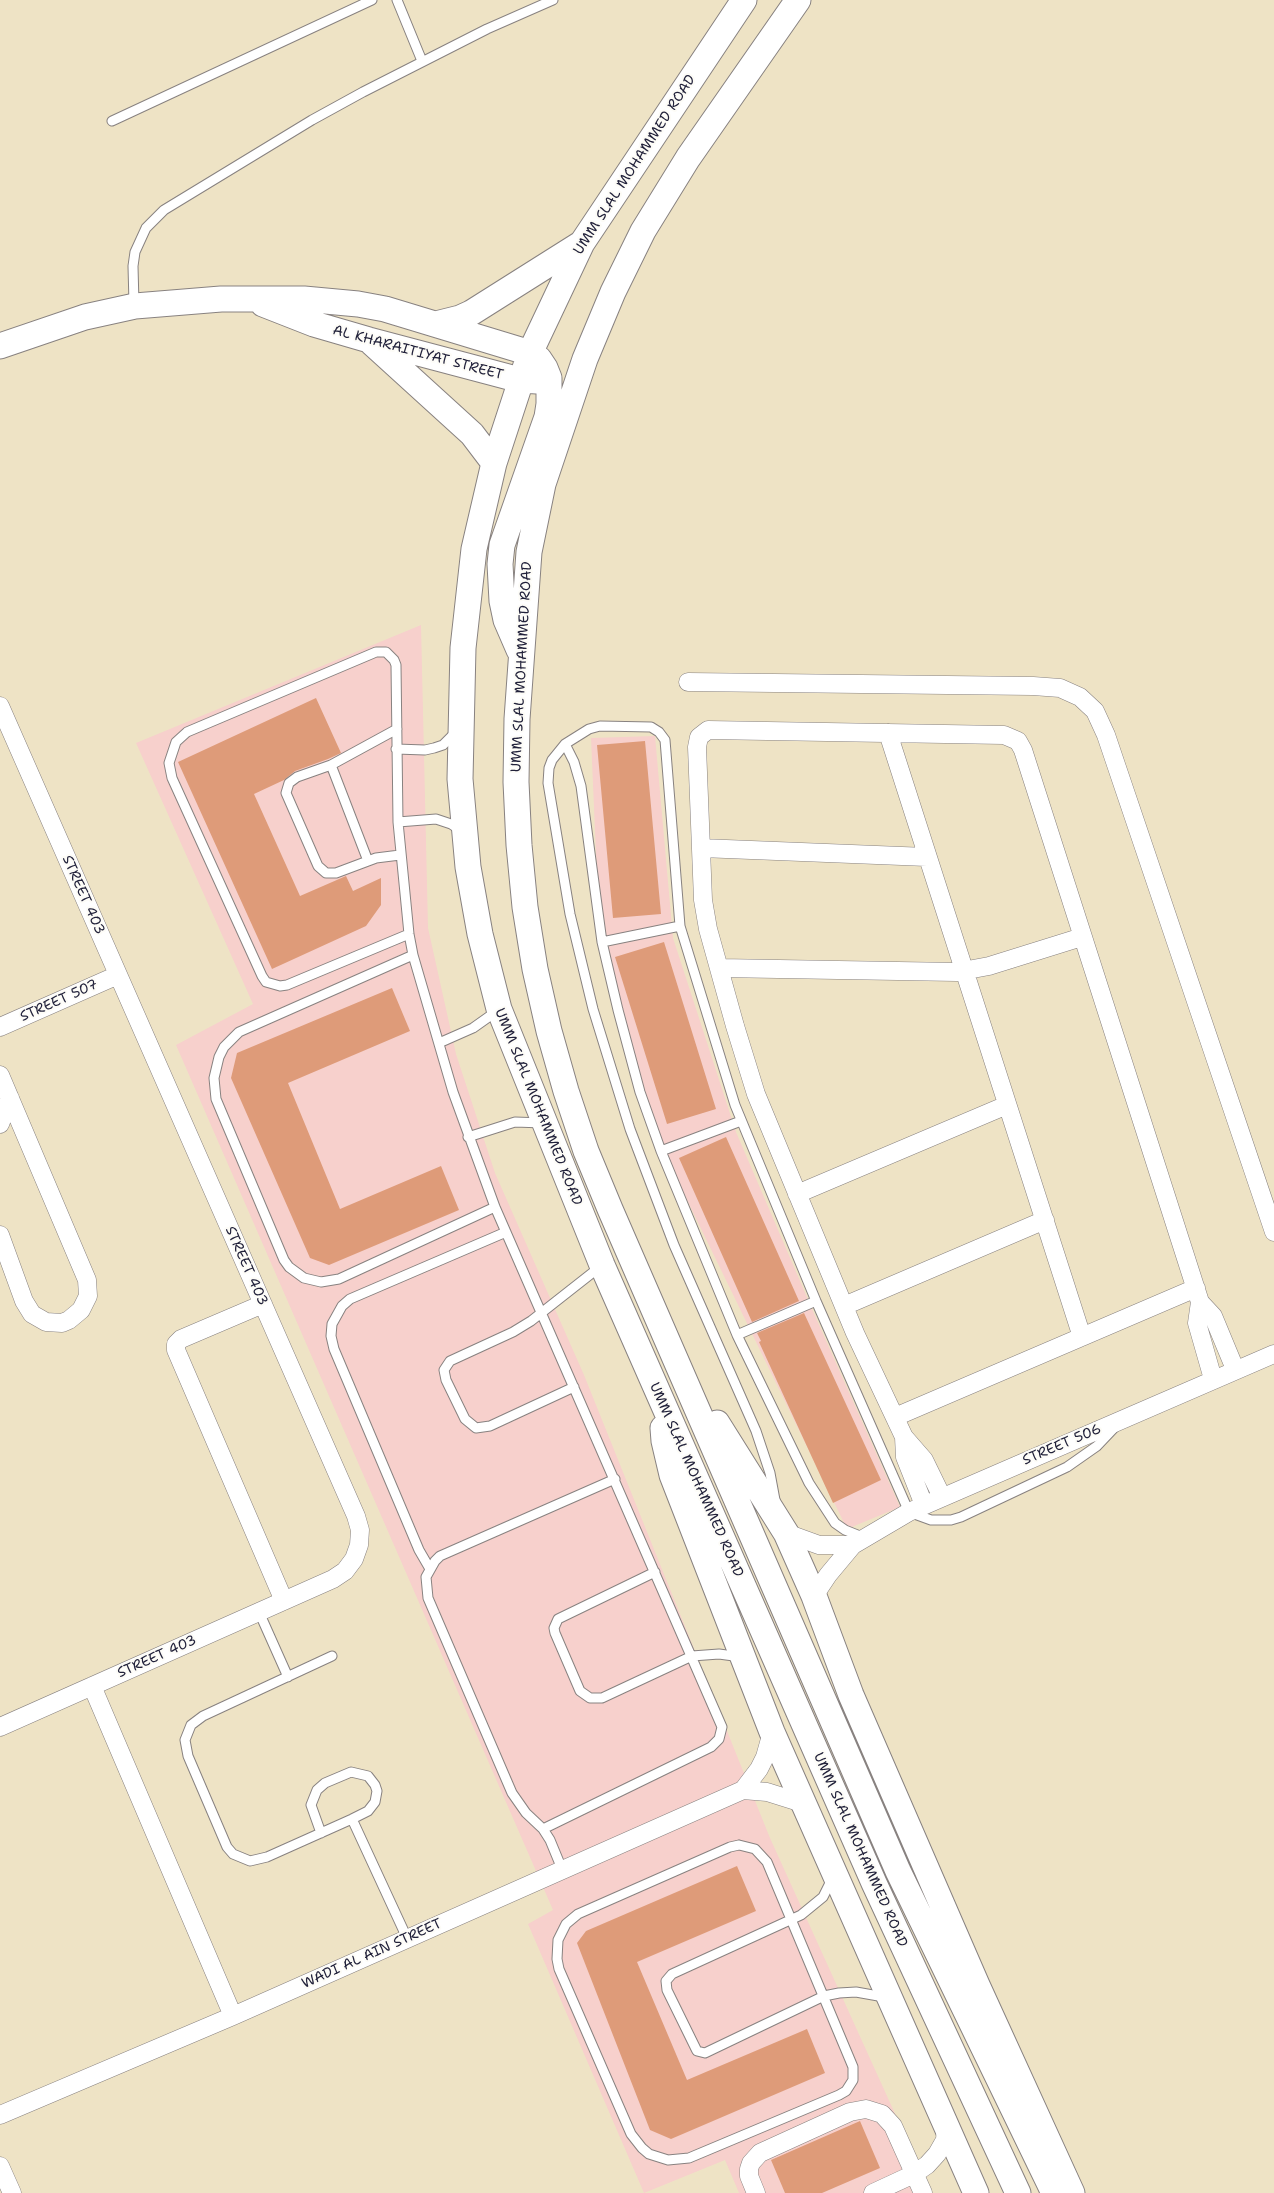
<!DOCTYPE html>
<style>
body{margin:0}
canvas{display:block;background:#eee3c5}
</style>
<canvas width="1274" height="2193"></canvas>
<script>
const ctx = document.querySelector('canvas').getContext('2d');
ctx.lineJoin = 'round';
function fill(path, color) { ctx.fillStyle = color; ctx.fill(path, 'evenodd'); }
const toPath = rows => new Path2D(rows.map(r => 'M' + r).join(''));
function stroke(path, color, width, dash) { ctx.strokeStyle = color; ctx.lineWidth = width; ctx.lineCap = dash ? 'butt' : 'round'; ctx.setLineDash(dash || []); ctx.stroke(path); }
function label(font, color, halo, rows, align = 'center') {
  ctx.font = font + ' "Shantell Sans",sans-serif'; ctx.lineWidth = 4; ctx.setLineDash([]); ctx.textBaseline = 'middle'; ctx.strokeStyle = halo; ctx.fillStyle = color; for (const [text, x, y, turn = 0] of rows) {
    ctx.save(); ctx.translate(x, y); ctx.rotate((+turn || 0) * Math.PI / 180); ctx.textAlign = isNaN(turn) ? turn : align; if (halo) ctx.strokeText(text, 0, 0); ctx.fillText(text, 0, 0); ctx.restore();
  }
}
fill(toPath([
 [421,625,428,928,456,1054,495,1173,584,1375,770,1838,931,2193,739,2193,725,2160,644,2193,528,1924,553,1910,176,1045,253,1004,136,743],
 [655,736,673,938,736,1132,812,1309,900,1507,847,1529,669,1163,656,1127,600,946,591,738]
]), '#f7d0cc');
fill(toPath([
 [316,698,341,753,328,759,295,771,284,780,254,794,300,896,346,876,353,891,381,878,381,905,366,926,272,969,178,762],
 [645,741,661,914,613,918,597,745],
 [664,942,716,1109,667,1124,615,957],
 [392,988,410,1031,288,1083,340,1209,441,1166,459,1210,329,1265,310,1258,231,1078,237,1053],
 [726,1137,799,1301,752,1322,679,1158],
 [804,1313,881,1480,833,1503,759,1342,761,1341,757,1333],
 [737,1866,756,1911,637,1962,687,2080,807,2029,825,2073,671,2139,650,2130,577,1943,586,1931],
 [860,2121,880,2168,822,2193,785,2193,771,2160]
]), '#de9b79');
const lane = toPath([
 [397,0,422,61],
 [112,121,372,0],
 [134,304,133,266,135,252,146,228,164,210,312,120,363,92,487,29,553,0],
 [397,729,331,765,297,777,289,783,286,793,318,866,326,873,336,873,376,858,400,855],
 [565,744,574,762,581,786,602,942,618,1010,640,1092,661,1151,737,1335,809,1483,835,1523,845,1530,865,1538],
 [396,749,425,750,434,748,443,745,455,733],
 [331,765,368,861],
 [398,822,436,819,451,824,460,830],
 [409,934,287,985,280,986,266,982,262,976,172,778,169,763,176,742,187,732,376,652,386,652,394,660,396,665,398,822,409,934,413,955,453,1092,495,1207,722,1727,719,1739,711,1747,543,1829],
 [602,942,680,926],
 [413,955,239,1032,224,1047,219,1057,214,1078,216,1099,284,1260,289,1267,304,1278,321,1282,339,1279,495,1207],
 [439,1043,473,1028,497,1011],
 [468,1137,515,1122,543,1123],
 [661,1151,741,1121],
 [737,1335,816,1301],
 [574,1387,490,1426,476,1428,465,1419,446,1380,444,1370,450,1361,513,1332,531,1321,601,1266],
 [775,1500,770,1473,756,1431,674,1245,630,1129,593,1009,570,914,548,783,549,768,552,760,565,744,589,729,600,726,651,727,659,732,665,740,680,926,735,1105,816,1301,909,1512,931,1520,951,1520,961,1517,1067,1467,1097,1446,1116,1426],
 [430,1569,419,1550,334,1349,331,1336,332,1324,342,1306,350,1299,506,1232],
 [655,1572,558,1619,554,1628,555,1633,580,1691,590,1698,602,1698,692,1656,719,1654,741,1657],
 [259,1612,288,1677],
 [352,1819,407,1938],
 [321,1833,311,1805,317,1790,325,1783,351,1772,368,1776,375,1785,377,1791,375,1802,368,1811,352,1819,267,1857,250,1861,233,1854,227,1847,188,1756,185,1740,191,1725,203,1716,332,1656],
 [739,1845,755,1849,767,1862,853,2067,853,2080,846,2091,839,2095,689,2158,668,2160,649,2154,642,2148,631,2134,559,1969,557,1959,558,1940,566,1924,578,1914,730,1847,739,1845],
 [562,1869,550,1840,543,1829,526,1813,512,1793,428,1598,426,1577,435,1561,440,1556,615,1479],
 [832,1879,823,1897,801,1915,672,1974,666,1981,667,1990,695,2047,697,2051,705,2053,824,1996,839,1993,856,1992,884,1997]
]);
const street = toPath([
 [688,682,1033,686,1060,688,1080,697,1095,711,1106,735,1274,1232],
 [0,706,356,1516,360,1530,359,1545,354,1559,345,1571,333,1579,0,1727],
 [888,733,1082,1337],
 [701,848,927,857],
 [719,968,957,972,989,966,1082,937],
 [0,1027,118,975],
 [0,1075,87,1280,88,1296,81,1310,69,1320,62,1323,46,1322,32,1314,24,1301,0,1235],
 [0,1124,10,1098],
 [797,1194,1007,1105],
 [1200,1302,1197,1323,1213,1379],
 [263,1304,181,1339,176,1344,176,1350,284,1601],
 [844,1306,1045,1220],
 [895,1417,1196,1288],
 [904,1437,905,1457,924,1505],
 [942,1497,924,1460,904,1437,855,1333,756,1094,735,1026,708,929,703,900,697,747,699,737,708,730,1004,735,1018,741,1023,750,1200,1302,1213,1316,1235,1369],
 [786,1533,819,1545,853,1545],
 [814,1596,828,1575,853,1545,909,1512,1274,1354],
 [92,1686,233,2016],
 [743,1790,767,1792,802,1803],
 [0,2115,233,2016,743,1790,759,1769,765,1757,772,1732],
 [0,2166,12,2193],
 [756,2193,749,2176,749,2169,751,2163,760,2153,850,2112,866,2109,882,2114,893,2126,923,2193],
 [873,2193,914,2174,927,2165,937,2154,945,2140,946,2127]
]);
const secondary = toPath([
 [744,0,582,243,530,353,494,463,474,549,463,648,460,779,468,867,480,934,499,1009,602,1265,874,1883,1018,2193],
 [798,0,688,158,643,231,613,292,585,359,543,484,529,552,517,719,516,782,519,845,525,907,535,969,549,1031,566,1091,586,1151,610,1209,898,1871,1054,2193],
 [263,304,314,324,369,340,520,380,537,381],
 [436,324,460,318,471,313,582,243],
 [372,343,472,434,494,463],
 [0,346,85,317,135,306,221,299,304,299,358,304,385,309,530,353,539,359,545,368,549,378,549,404,547,417,502,545,500,564,502,601,506,620,519,650],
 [717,1423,786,1533,814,1596,851,1695,977,1985,1072,2193],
 [663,1428,664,1441,672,1475,772,1732,976,2193]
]);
stroke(lane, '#888280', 11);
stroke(street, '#888280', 19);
stroke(secondary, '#888280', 27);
stroke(lane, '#fff', 9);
stroke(street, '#fff', 18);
stroke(secondary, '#fff', 25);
label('14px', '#22223b', '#fdfcf7', [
 ["UMM SLAL MOHAMMED ROAD",635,165,-57],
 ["AL KHARAITIYAT STREET",418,353,15],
 ["UMM SLAL MOHAMMED ROAD",522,667,-87],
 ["STREET 403",83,895,66],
 ["STREET 507",59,1001,-24],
 ["UMM SLAL MOHAMMED ROAD",538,1107,68],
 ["STREET 403",246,1266,66],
 ["STREET 506",1062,1445,-23],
 ["UMM SLAL MOHAMMED ROAD",696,1480,66],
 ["STREET 403",157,1657,-24],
 ["UMM SLAL MOHAMMED ROAD",860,1850,66],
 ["WADI AL AIN STREET",372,1954,-24]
]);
</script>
